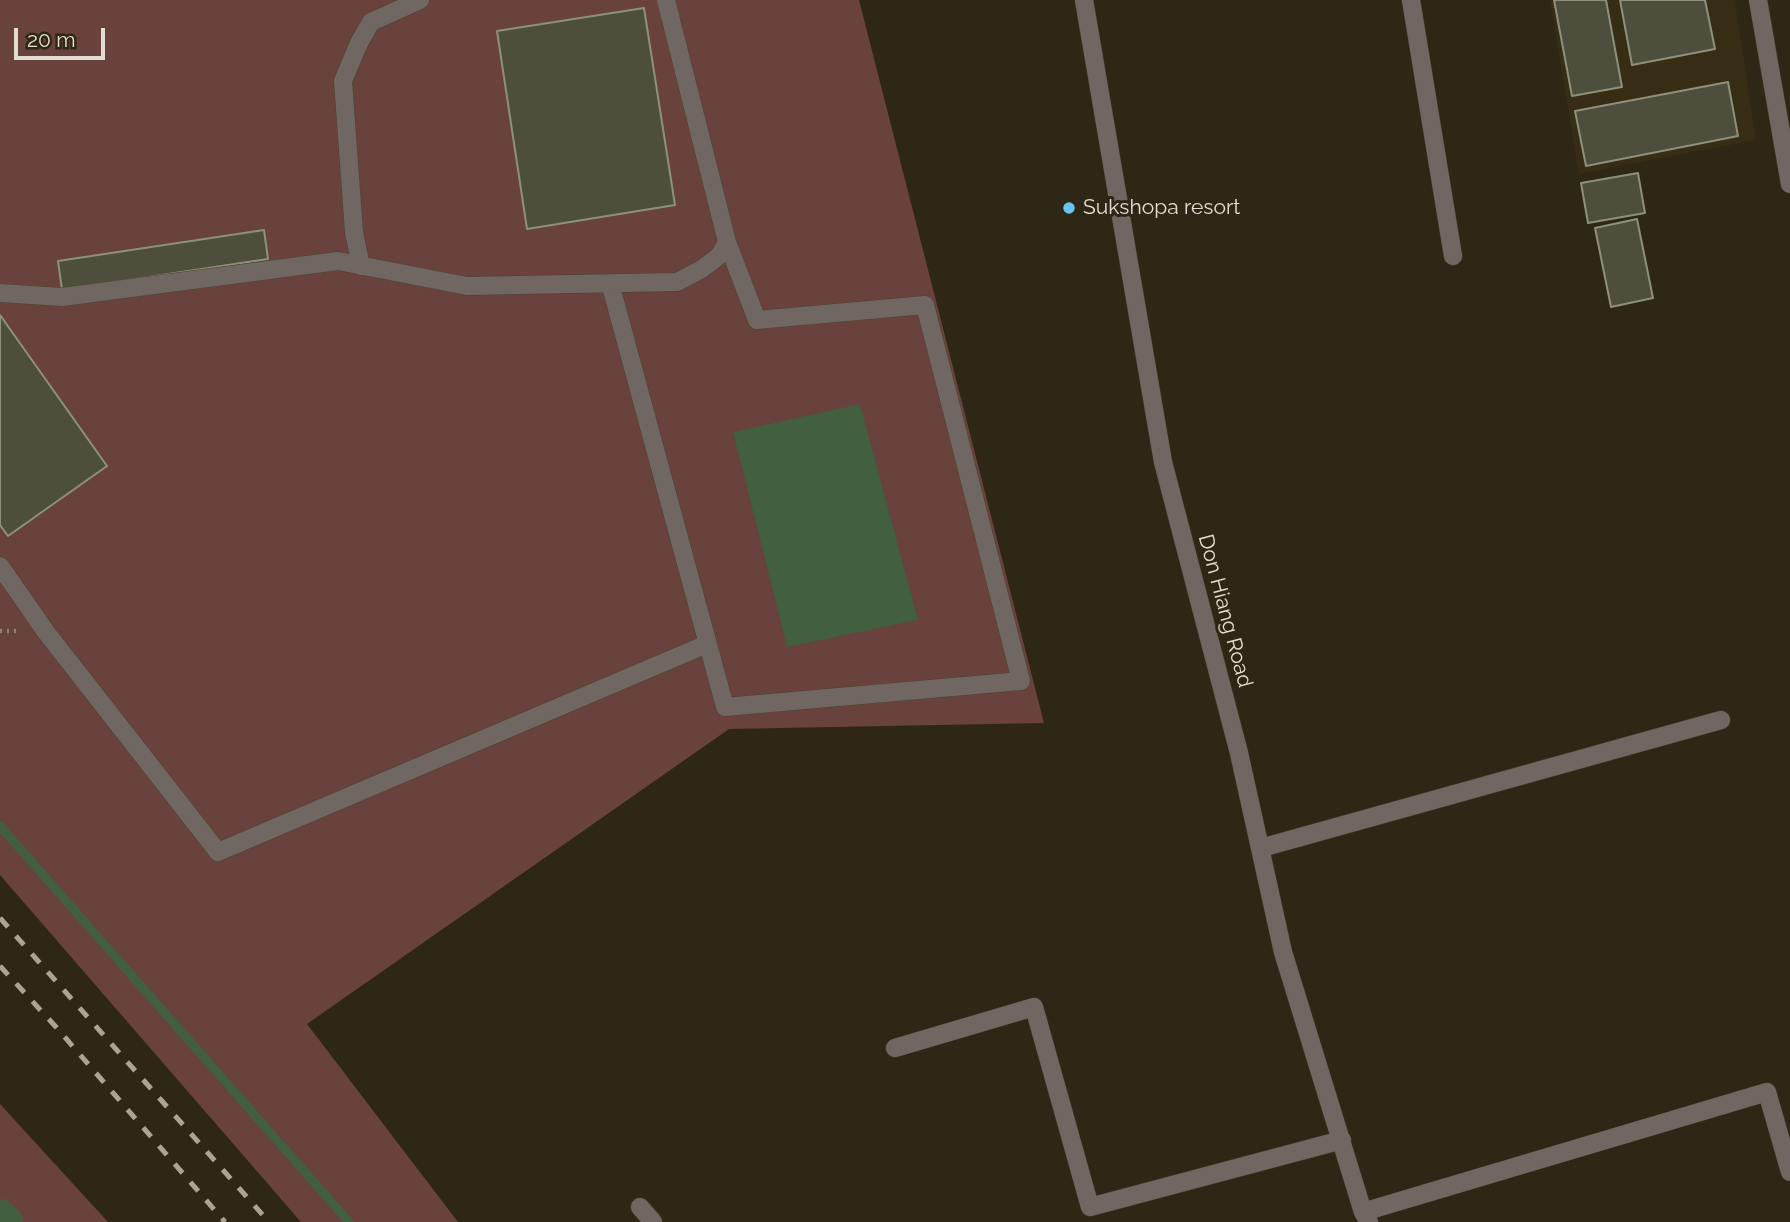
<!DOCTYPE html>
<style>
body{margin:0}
#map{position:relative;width:1790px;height:1222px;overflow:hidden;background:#2f2716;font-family:Raleway,sans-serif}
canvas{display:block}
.scale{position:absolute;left:14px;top:28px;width:91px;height:32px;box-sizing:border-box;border:4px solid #e2ddd2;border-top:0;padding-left:9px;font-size:21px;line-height:24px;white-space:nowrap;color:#e2ddd2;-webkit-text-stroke:5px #2f2716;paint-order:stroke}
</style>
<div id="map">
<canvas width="1790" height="1222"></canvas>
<div class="scale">20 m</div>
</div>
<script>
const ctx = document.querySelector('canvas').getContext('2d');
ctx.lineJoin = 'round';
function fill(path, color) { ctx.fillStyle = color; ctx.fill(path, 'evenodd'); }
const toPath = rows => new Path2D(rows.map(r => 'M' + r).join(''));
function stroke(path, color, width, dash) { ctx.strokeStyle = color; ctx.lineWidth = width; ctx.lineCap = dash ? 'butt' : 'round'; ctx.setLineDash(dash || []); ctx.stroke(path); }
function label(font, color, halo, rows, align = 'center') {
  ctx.font = font + ' Raleway,sans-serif'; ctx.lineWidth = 6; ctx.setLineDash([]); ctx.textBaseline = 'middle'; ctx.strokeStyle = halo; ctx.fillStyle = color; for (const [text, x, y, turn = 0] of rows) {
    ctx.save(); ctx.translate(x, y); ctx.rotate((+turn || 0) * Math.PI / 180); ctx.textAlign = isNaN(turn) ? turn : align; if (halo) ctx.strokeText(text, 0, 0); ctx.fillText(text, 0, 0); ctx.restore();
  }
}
fill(toPath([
 [1550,0,1735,0,1756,140,1579,174]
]), '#372c14');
fill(toPath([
 [0,0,859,0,1044,723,729,729,307,1024,458,1222,301,1222,0,875],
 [0,1104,108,1222,0,1222]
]), '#69413d');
fill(toPath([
 [860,404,918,620,787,647,733,432]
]), '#425f40');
stroke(toPath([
 [0,826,349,1222]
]), '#425f40', 9);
stroke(toPath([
 [0,1215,7,1222]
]), '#425f40', 32);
const building = toPath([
 [1554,0,1606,0,1622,87,1572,96,1554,0],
 [1620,0,1705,0,1715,49,1632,65,1620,0],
 [644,8,675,205,527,229,497,31,644,8],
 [1728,82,1738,136,1586,166,1575,111,1728,82],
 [1638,173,1645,213,1588,223,1581,183,1638,173],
 [1637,219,1653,298,1611,307,1595,228,1637,219],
 [264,230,268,259,62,290,58,261,264,230],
 [0,315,107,466,8,536,0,525,0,315]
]);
fill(building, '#4d4f3c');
stroke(building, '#8d907b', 2);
const minor = toPath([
 [1084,0,1163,462,1239,753,1283,952,1363,1212,1369,1222],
 [1411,0,1453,256],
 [1758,0,1790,184],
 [361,266,354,232,343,81,359,43,371,22,420,0],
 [610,283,725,707,1021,681,925,305,757,320,727,242],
 [0,293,62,297,338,261,467,286,677,282,702,269,720,255,727,242,666,0],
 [0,566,46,632,218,852,707,644],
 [1261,848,1721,720],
 [895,1048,1034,1007,1090,1207,1342,1140],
 [640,1207,653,1222],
 [1363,1212,1767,1092,1790,1172]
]);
stroke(minor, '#4c4434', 19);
stroke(toPath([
 [0,631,17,631]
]), '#8a8476', 4.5, [2, 5]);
stroke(minor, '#706762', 18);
stroke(toPath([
 [0,918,269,1222],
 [0,966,56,1027,225,1222]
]), '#aaa497', 5, [12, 12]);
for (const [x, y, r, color] of [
 [1069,208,7,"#68c4f0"]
]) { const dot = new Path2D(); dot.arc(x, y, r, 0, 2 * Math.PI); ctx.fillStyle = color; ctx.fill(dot); stroke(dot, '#2f2716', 2.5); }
label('21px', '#e2ddd2', '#2f2716', [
 ["Sukshopa resort",1083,208]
], 'left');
label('21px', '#e2ddd2', '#2f2716', [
 ["Don Hiang Road",1225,611,75]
]);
</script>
